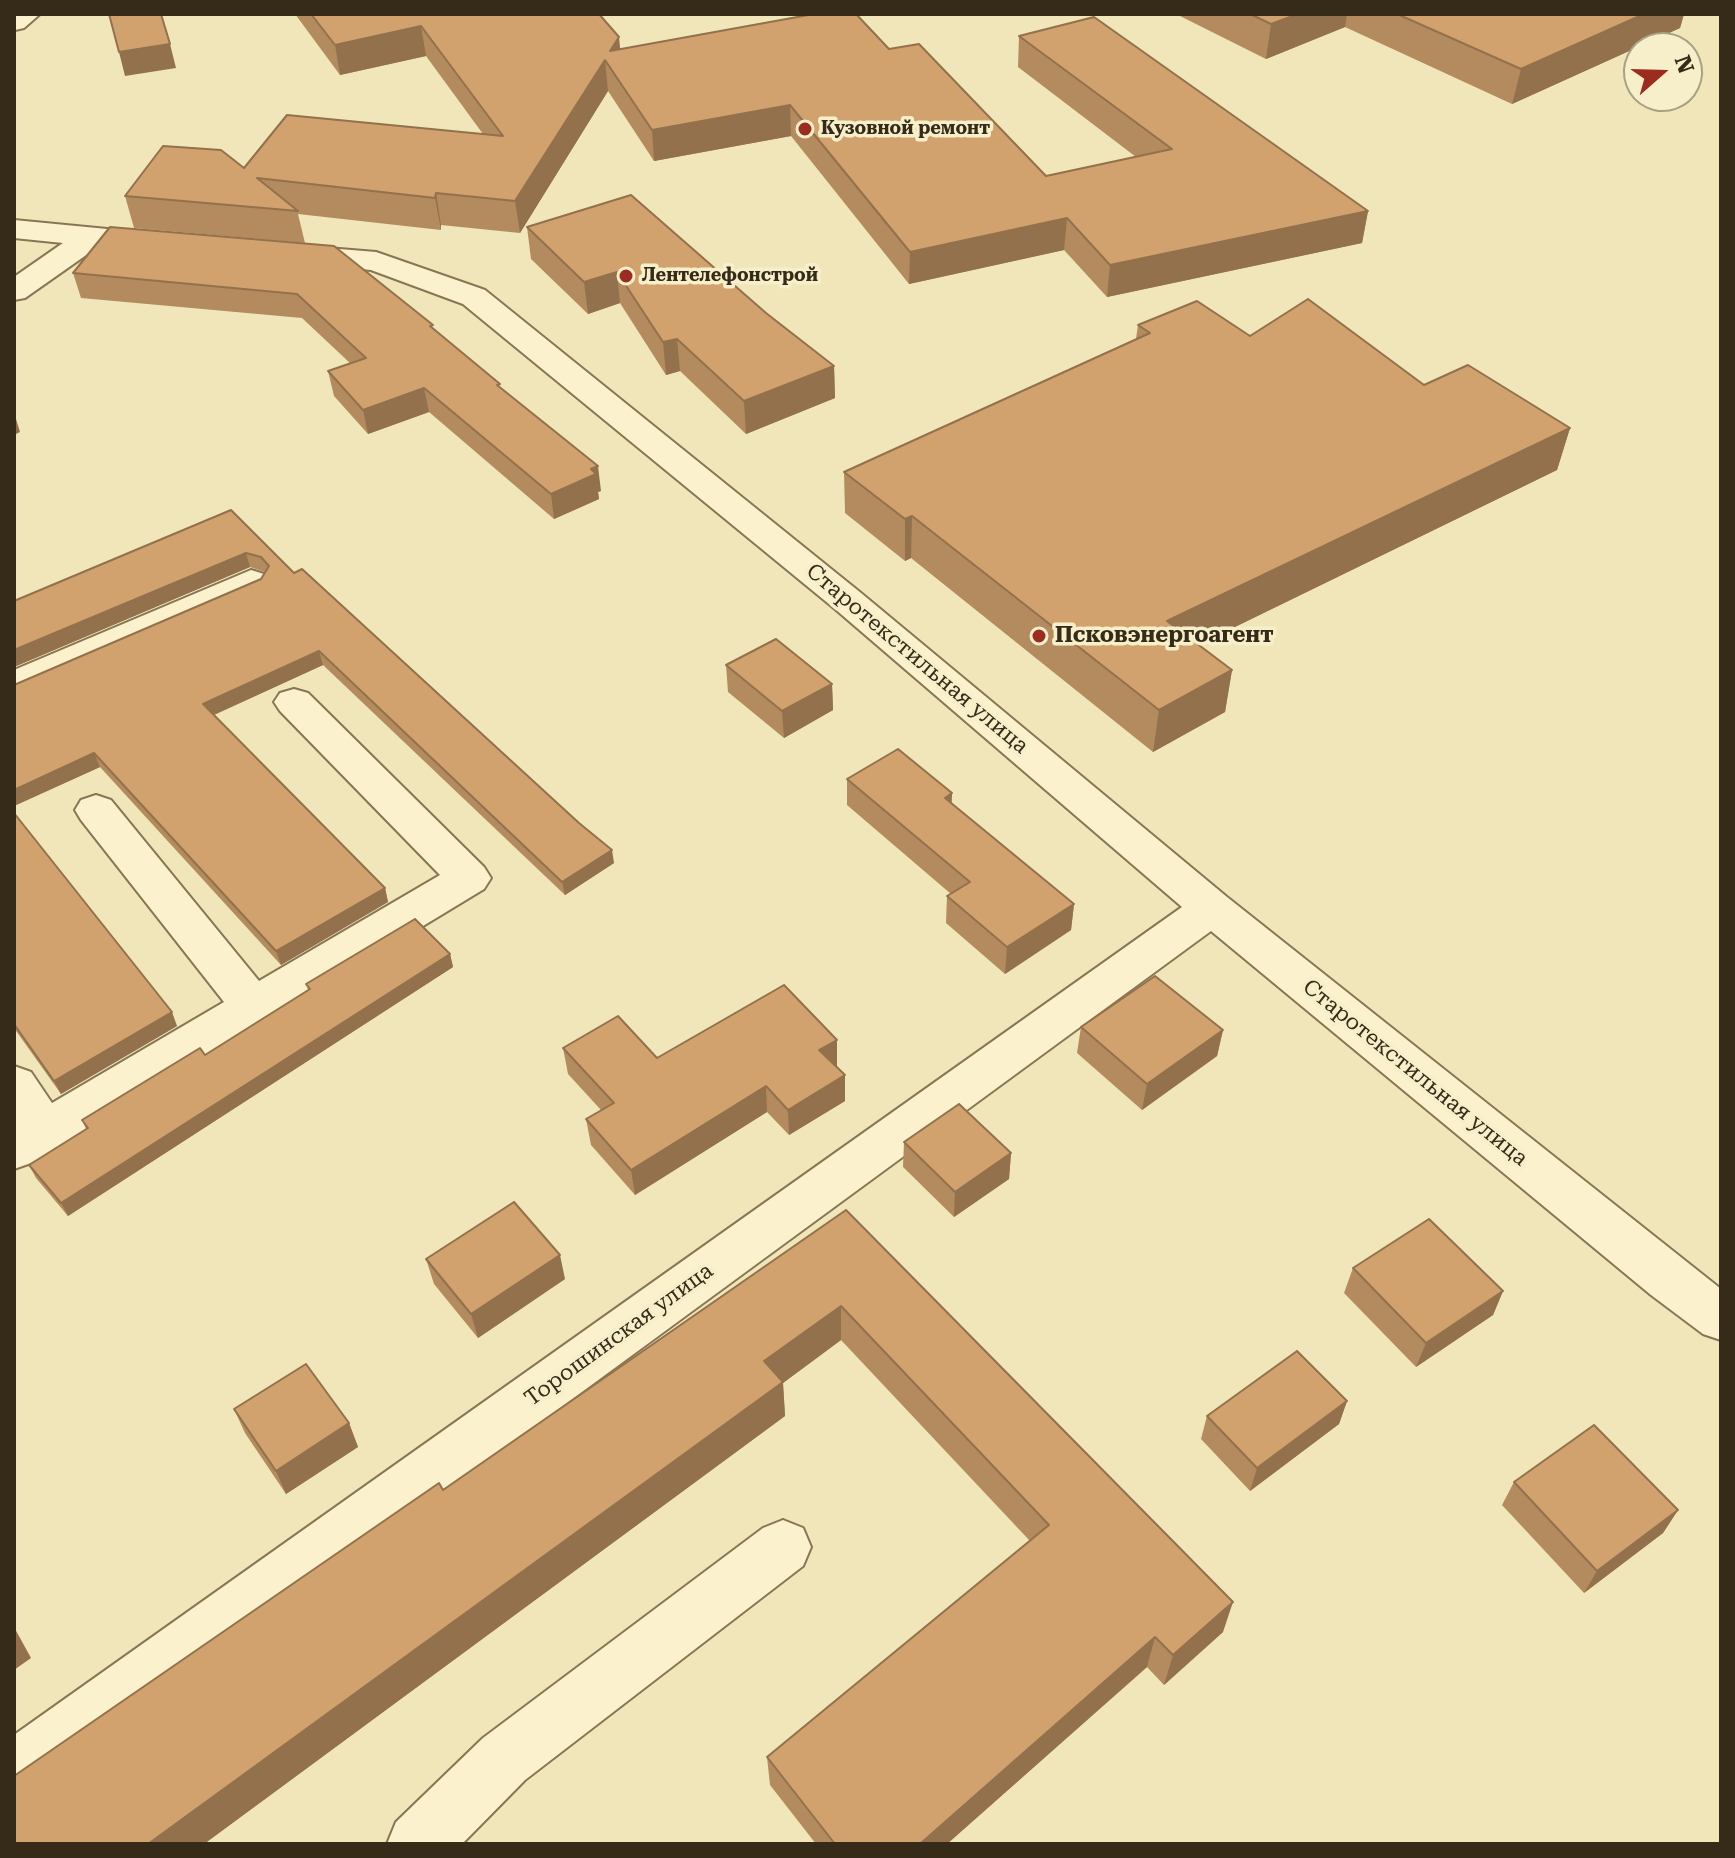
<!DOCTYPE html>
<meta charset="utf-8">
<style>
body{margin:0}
#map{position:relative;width:1735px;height:1858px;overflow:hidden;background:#f0e6ba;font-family:"Roboto Serif",serif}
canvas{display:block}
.frame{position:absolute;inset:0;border:16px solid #362a19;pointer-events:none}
.north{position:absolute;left:1623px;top:32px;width:80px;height:80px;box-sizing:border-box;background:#f7efca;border:2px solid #aaa083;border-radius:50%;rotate:70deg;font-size:22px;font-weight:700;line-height:32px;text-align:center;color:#362a19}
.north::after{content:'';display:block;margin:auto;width:28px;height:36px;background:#9a2c20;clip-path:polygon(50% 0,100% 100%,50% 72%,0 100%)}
</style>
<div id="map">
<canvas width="1735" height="1858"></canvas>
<div class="frame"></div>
<div class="north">N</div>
</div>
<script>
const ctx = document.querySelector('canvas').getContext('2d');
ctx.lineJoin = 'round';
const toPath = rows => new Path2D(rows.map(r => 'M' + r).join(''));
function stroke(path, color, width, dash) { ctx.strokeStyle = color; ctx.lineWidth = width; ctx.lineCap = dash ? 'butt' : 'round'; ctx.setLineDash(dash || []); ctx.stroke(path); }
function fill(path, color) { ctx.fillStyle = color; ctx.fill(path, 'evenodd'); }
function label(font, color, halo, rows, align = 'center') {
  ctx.font = font + ' "Roboto Serif",serif'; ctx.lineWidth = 7; ctx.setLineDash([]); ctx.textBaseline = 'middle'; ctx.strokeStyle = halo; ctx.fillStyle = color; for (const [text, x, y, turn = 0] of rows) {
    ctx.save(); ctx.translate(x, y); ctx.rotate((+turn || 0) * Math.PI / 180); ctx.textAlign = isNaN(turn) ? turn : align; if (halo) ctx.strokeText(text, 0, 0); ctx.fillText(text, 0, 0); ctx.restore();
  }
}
const minor = toPath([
 [14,14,40,14,24,28,15,30,14,14],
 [14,220,159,234,170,237,174,243,170,249,159,252,99,246,25,298,14,300,14,277,63,243,14,238,14,220],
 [291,245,376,252,485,290,861,593,1227,897,1721,1289,1721,1340,1703,1334,1651,1295,1211,931,47,1784,26,1793,14,1788,14,1735,1182,907,835,609,463,304,371,270,280,261,276,254,280,247,291,245],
 [251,570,264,574,270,582,264,590,14,698,14,670,251,570],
 [294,689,308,693,484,867,491,878,484,889,62,1145,31,1163,14,1169,14,1066,31,1072,52,1103,224,1002,81,820,75,810,81,800,96,795,111,800,259,981,440,875,280,711,274,702,280,693,294,689],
 [783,1520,803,1528,811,1547,803,1566,525,1780,462,1844,387,1844,396,1822,483,1738,763,1528,783,1520]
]);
stroke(minor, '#887553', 4);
fill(minor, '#fbf2cd');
fill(toPath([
 [295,14,599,14,620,49,889,49,1046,176,1136,157,1018,67,1019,36,1368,211,1362,243,1107,297,1064,250,909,284,791,136,654,161,608,91,520,233,441,225,441,230,298,214,305,243,134,228,125,196,244,168,483,134,426,56,340,75],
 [1176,14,1684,14,1680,28,1512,104,1345,27,1266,59],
 [110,227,433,329,501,388,601,491,598,492,599,499,554,519,429,412,368,434,334,396,328,371,351,364,302,318,81,298,73,273],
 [527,227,766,313,834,366,835,398,746,434,680,371,666,375,620,303,588,314,531,259],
 [1138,325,1250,336,1424,385,1570,428,1557,470,1198,645,1232,670,1225,712,1153,752,911,558,905,561,845,513,844,472,1136,339],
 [231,510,294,573,614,863,565,895,323,665,214,715,385,888,388,902,281,965,100,767,14,806,261,579,265,572,250,567,14,667,14,601],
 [726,665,832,684,833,710,784,738,728,692],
 [847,779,952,793,951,803,1074,904,1071,930,1005,974,946,923,947,896,951,894,847,805],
 [14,813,177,1026,61,1094,14,1028],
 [450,954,453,967,68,1216,36,1178,29,1165,86,1129,82,1120,205,1055,308,990,306,984],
 [1081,1027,1223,1030,1217,1056,1142,1110,1077,1053],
 [563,1048,657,1058,837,1066,836,1066,845,1101,789,1135,767,1112,635,1195,591,1145,586,1119,601,1110,568,1074],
 [904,1142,1011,1153,1009,1179,954,1217,903,1167],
 [846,1210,1223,1632,1164,1685,1147,1667,947,1844,816,1844,770,1785,767,1757,1030,1541,841,1340,783,1383,785,1416,204,1844,14,1844,443,1490],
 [426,1259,565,1279,478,1338,434,1284],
 [1353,1268,1503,1291,1493,1315,1416,1367,1344,1293],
 [1347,1401,1339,1424,1250,1491,1201,1439,1207,1416],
 [234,1409,349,1423,358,1447,286,1494,245,1433],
 [1514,1482,1678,1510,1663,1533,1584,1593,1502,1505]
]), '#b48b5e');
fill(toPath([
 [1298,14,1347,14,1345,27,1266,59,1271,24],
 [1644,14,1684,14,1680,28,1512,104,1521,69],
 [421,26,426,56,340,75,335,45],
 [619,37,622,67,610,51],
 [170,44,176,68,125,76,119,52],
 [605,60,608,91,520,233,515,201],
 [790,105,791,136,654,161,652,130],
 [436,193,441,225,441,230,435,198],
 [1368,211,1362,243,1107,297,1110,265],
 [1067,218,1064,250,909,284,910,252],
 [617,272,620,303,588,314,584,282],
 [677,339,680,371,666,375,663,342],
 [834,366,835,398,746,434,744,401],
 [424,388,429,412,368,434,363,410],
 [16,419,20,432,14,435,14,420],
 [1570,428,1557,470,1161,663,1167,621],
 [598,466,601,491,598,492,599,499,554,519,551,494],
 [912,516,911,558,905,561,905,519],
 [246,553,250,567,14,667,14,650],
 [319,651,323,665,207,718,203,704],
 [1232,670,1225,712,1153,752,1159,710],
 [832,684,833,710,784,738,782,711],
 [94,753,100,767,14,806,14,790],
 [952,793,951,820,945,798],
 [612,850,614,863,565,895,562,882],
 [385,888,388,902,281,965,276,951],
 [1074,904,1071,930,1005,974,1007,947],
 [450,954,453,967,68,1216,61,1203],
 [172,1012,177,1026,61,1094,54,1081],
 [1223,1030,1217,1056,1142,1110,1147,1084],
 [837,1040,837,1066,820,1076,819,1050],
 [845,1075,845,1101,789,1135,788,1110],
 [766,1086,767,1112,635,1195,631,1170],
 [1011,1153,1009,1179,954,1217,955,1192],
 [560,1255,565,1279,478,1338,471,1314],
 [1503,1291,1493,1315,1416,1367,1426,1343],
 [841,1306,841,1340,783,1383,785,1416,204,1844,148,1844,764,1361],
 [1347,1401,1339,1424,1250,1491,1257,1468],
 [349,1423,358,1447,286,1494,276,1471],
 [1678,1510,1663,1533,1584,1593,1597,1571],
 [1233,1602,1223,1632,1164,1685,1173,1655],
 [14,1627,31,1658,14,1670],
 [1155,1637,1147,1667,947,1844,920,1844]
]), '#92714c');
const building = toPath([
 [109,14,161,14,170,44,119,52,109,14],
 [311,14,599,14,619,37,610,51,814,14,856,14,889,49,919,44,1046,176,1172,149,1019,36,1094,17,1368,211,1110,265,1067,218,910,252,790,105,652,130,605,60,515,201,436,193,435,198,257,178,298,211,125,196,163,146,221,150,244,168,287,115,503,136,421,26,335,45,311,14],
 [1250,14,1298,14,1271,24,1250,14],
 [1397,14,1644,14,1521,69,1397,14],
 [631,195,766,313,834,366,744,401,677,339,663,342,617,272,584,282,527,227,631,195],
 [110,227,334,246,433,325,430,326,500,384,497,385,598,466,591,469,596,474,551,494,424,388,363,410,328,371,366,358,297,294,73,273,110,227],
 [1308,299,1424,385,1468,365,1570,428,1167,621,1232,670,1159,710,912,516,905,519,844,472,1150,333,1138,325,1197,301,1250,336,1308,299],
 [231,510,294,573,302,569,579,823,612,850,562,882,319,651,203,704,385,888,276,951,94,753,14,790,14,685,261,579,269,566,261,557,246,553,14,650,14,601,231,510],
 [776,639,832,684,782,711,726,665,776,639],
 [898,749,952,793,945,798,1074,904,1007,947,947,896,970,882,847,779,898,749],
 [14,813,172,1012,54,1081,14,1024,14,813],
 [415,919,450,954,61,1203,29,1165,88,1128,82,1120,200,1048,205,1055,310,989,306,984,415,919],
 [1155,976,1223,1030,1147,1084,1081,1027,1155,976],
 [784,985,837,1040,819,1050,845,1075,788,1110,766,1086,631,1170,586,1119,614,1103,563,1048,618,1016,657,1058,784,985],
 [959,1104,1011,1153,955,1192,904,1142,959,1104],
 [514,1202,560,1255,471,1314,426,1259,514,1202],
 [846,1210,1233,1602,1173,1655,1155,1637,920,1844,835,1844,767,1757,1049,1525,841,1306,764,1361,783,1382,148,1844,14,1844,14,1776,439,1483,443,1490,846,1210],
 [1429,1219,1503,1291,1426,1343,1353,1268,1429,1219],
 [1297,1351,1347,1401,1257,1468,1207,1416,1297,1351],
 [306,1364,349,1423,276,1471,234,1409,306,1364],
 [1594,1425,1678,1510,1597,1571,1514,1482,1594,1425]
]);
fill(building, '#d1a26d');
stroke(building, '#92714c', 2);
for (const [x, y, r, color] of [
 [805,129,8,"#9a2c20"],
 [626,276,8,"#9a2c20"],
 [1039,636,8,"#9a2c20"]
]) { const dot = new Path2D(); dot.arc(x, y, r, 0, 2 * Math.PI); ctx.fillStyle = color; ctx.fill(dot); stroke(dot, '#f7efca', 3); }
label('bold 18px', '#362a19', '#f7efca', [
 ["Кузовной ремонт",821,129],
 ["Лентелефонстрой",642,276]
], 'left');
label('bold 22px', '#362a19', '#f7efca', [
 ["Псковэнергоагент",1055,636]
], 'left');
label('22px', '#362a19', '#f7efca', [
 ["Старотекстильная улица",917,659,40],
 ["Старотекстильная улица",1415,1073,39],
 ["Торошинская улица",619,1335,-36]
]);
</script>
